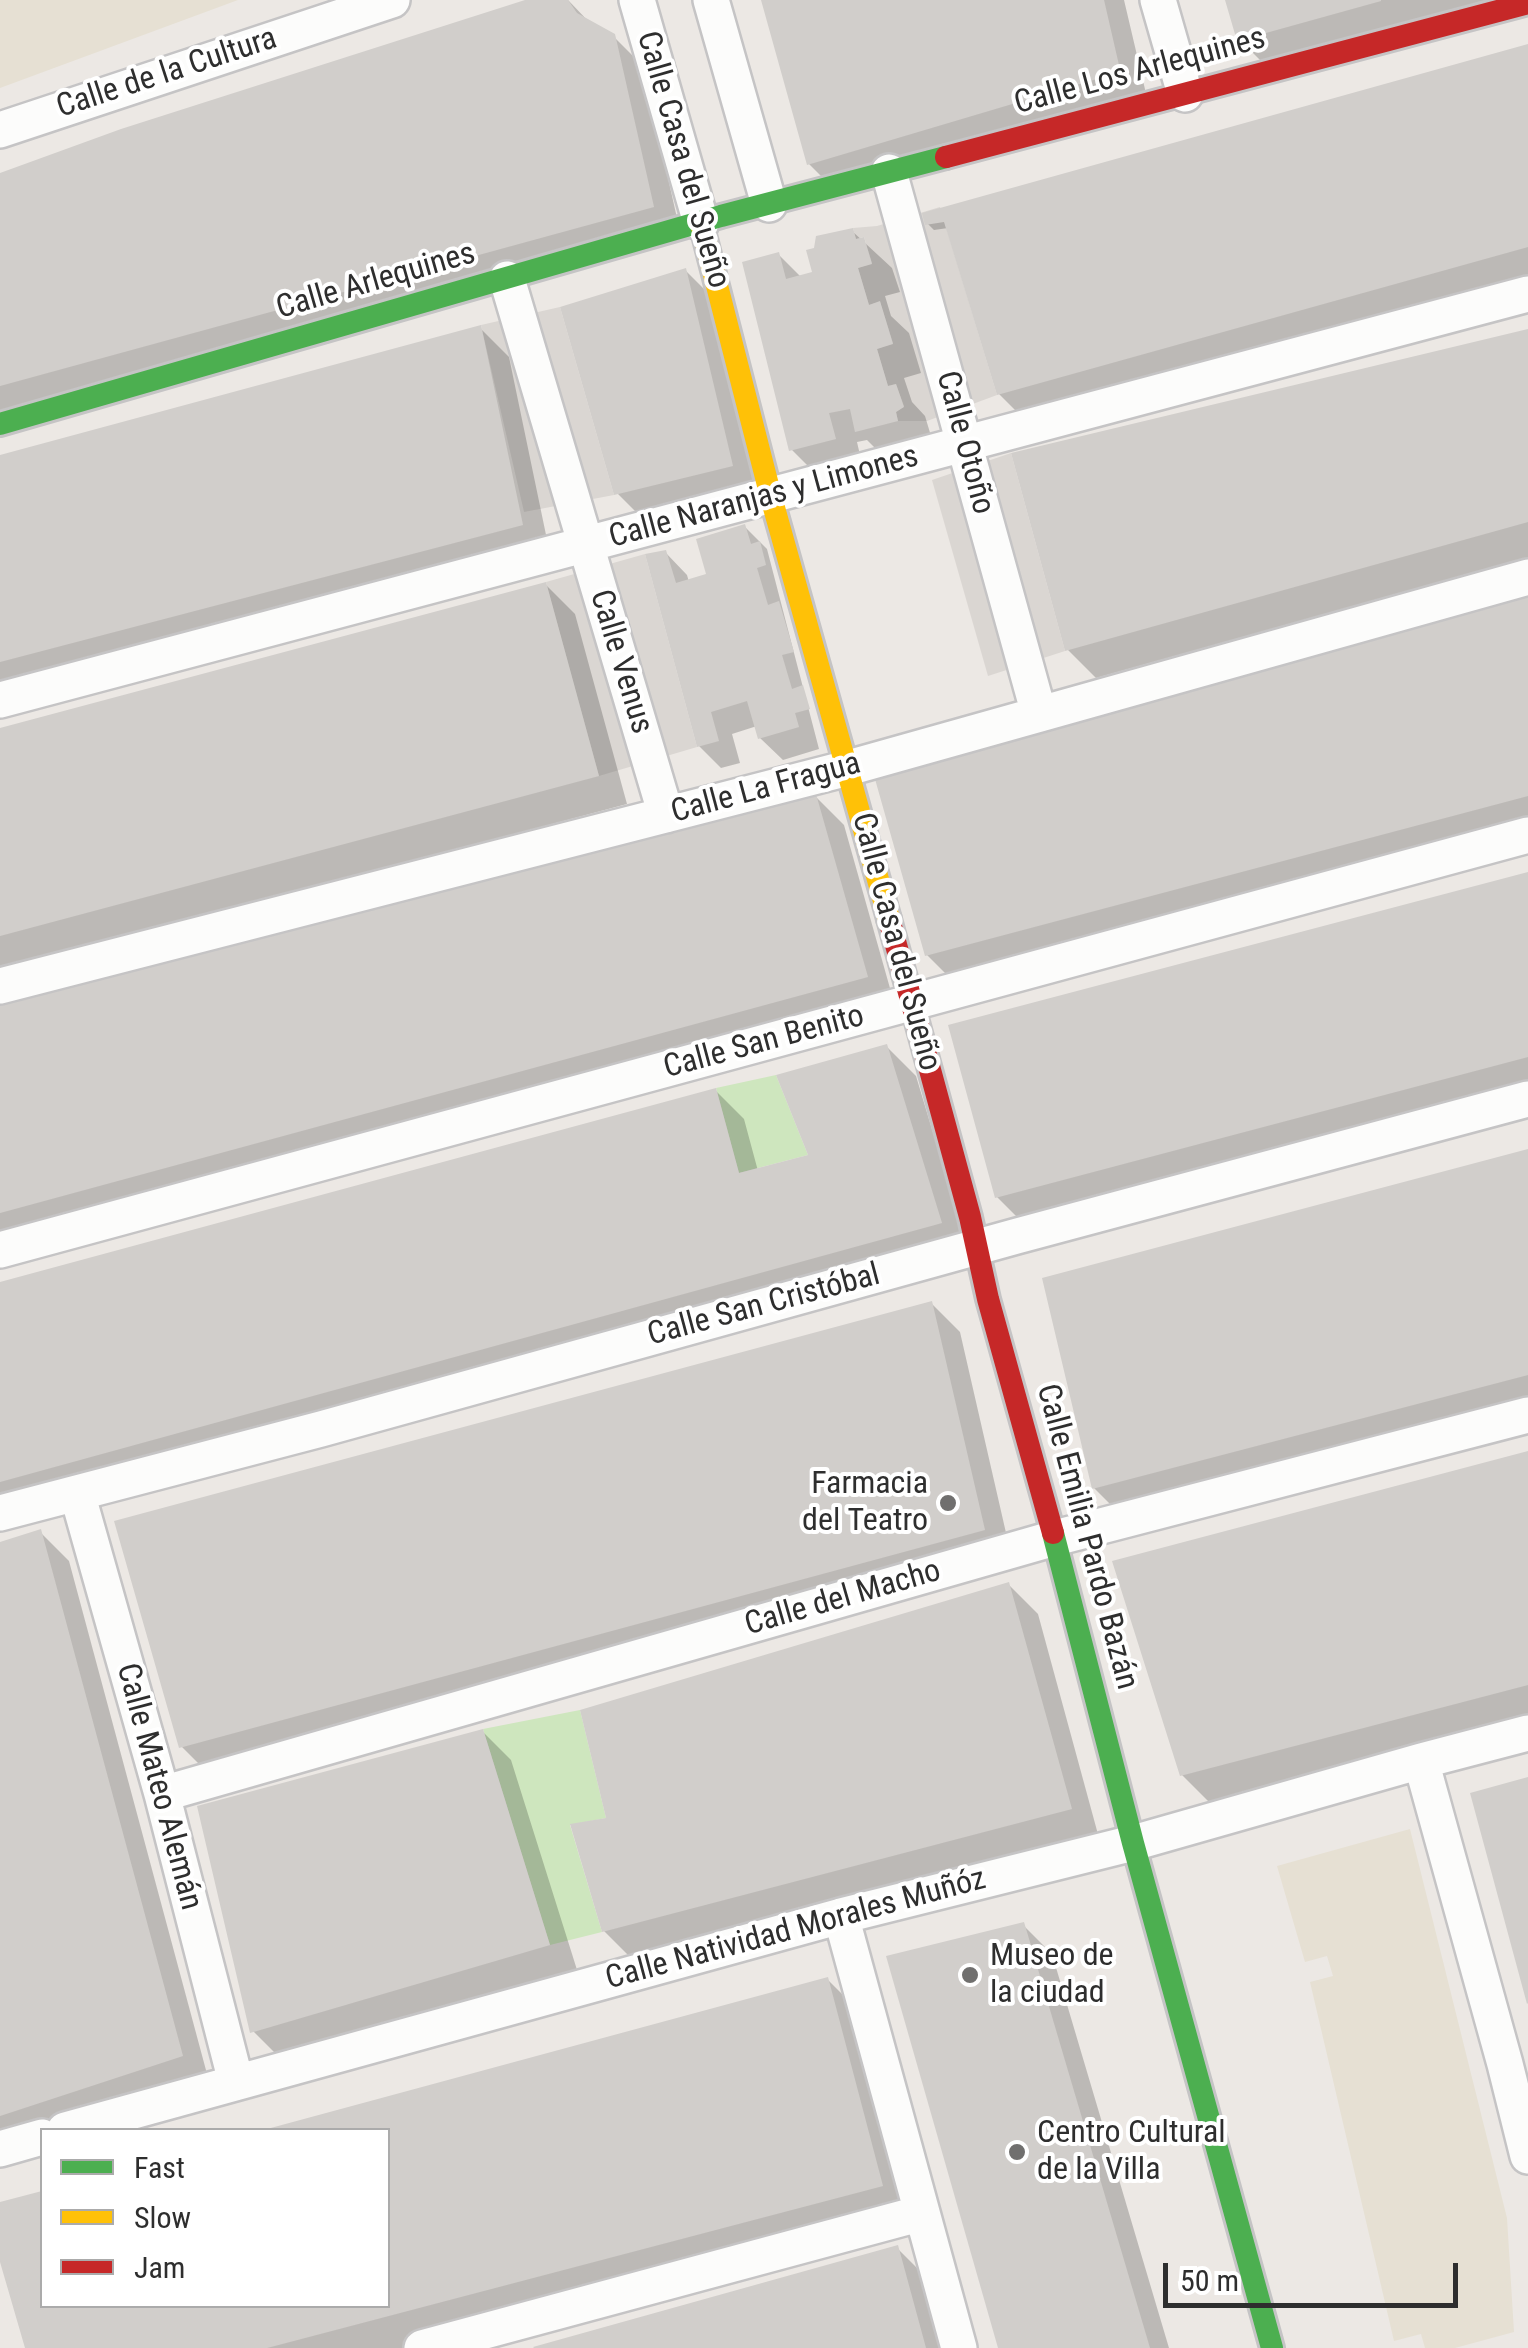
<!DOCTYPE html>
<meta charset="utf-8">
<style>
body{margin:0}
#map{position:relative;width:1528px;height:2348px;overflow:hidden;background:#ece8e4;font-family:"Roboto Condensed",sans-serif}
canvas{display:block}
.legend{position:absolute;left:40px;top:2128px;width:350px;height:180px;box-sizing:border-box;background:#fff;border:2px solid #ababab;margin:0;padding:12px 18px;list-style:none;font-size:30px;color:#2e2e2e}
.legend li{display:flex;align-items:center;gap:20px;height:50px}
.legend b{width:50px;border:2px solid #ababab}
.scale{position:absolute;left:1163px;top:2263px;width:295px;height:45px;box-sizing:border-box;border:5px solid #2e2e2e;border-top:0;padding-left:12px;font-size:30px;line-height:35px;white-space:nowrap;color:#2e2e2e;-webkit-text-stroke:8px #fff;paint-order:stroke}
</style>
<div id="map">
<canvas width="1528" height="2348"></canvas>
<ul class="legend">
<li><b style="height:12px;background:#4caf50"></b>Fast</li>
<li><b style="height:12px;background:#ffc107"></b>Slow</li>
<li><b style="height:12px;background:#c62828"></b>Jam</li>
</ul>
<div class="scale">50 m</div>
</div>
<script>
const ctx = document.querySelector('canvas').getContext('2d');
ctx.lineJoin = 'round';
function fill(path, color) { ctx.fillStyle = color; ctx.fill(path, 'evenodd'); }
const toPath = rows => new Path2D(rows.map(r => 'M' + r).join(''));
function stroke(path, color, width, dash) { ctx.strokeStyle = color; ctx.lineWidth = width; ctx.lineCap = dash ? 'butt' : 'round'; ctx.setLineDash(dash || []); ctx.stroke(path); }
function label(font, color, halo, rows, align = 'center') {
  ctx.font = font + ' "Roboto Condensed",sans-serif'; ctx.lineWidth = 8; ctx.setLineDash([]); ctx.textBaseline = 'middle'; ctx.strokeStyle = halo; ctx.fillStyle = color; for (const [text, x, y, turn = 0] of rows) {
    ctx.save(); ctx.translate(x, y); ctx.rotate((+turn || 0) * Math.PI / 180); ctx.textAlign = isNaN(turn) ? turn : align; if (halo) ctx.strokeText(text, 0, 0); ctx.fillText(text, 0, 0); ctx.restore();
  }
}
fill(toPath([
 [0,0,238,0,0,88],
 [1410,1829,1507,2218,1514,2332,1455,2348,1425,2348,1421,2334,1394,2341,1310,1982,1333,1976,1327,1956,1305,1962,1277,1866]
]), '#e6e0d3');
fill(toPath([
 [776,1075,808,1155,739,1173,716,1088],
 [580,1710,606,1818,570,1825,602,1932,550,1945,483,1729]
]), '#cee6be');
fill(toPath([
 [940,207,997,395,927,421,898,421,896,412,904,406,896,384,888,386,877,349,893,343,880,302,869,305,858,268,872,263,864,237,856,239,853,228,877,226],
 [560,307,614,495,524,512,481,325],
 [1011,453,1065,651,988,676,932,480],
 [645,554,697,747,599,776,546,582]
]), '#dad6d2');
fill(toPath([
 [533,0,568,0,590,23,613,36,643,66,681,236,0,422,0,176],
 [763,0,1124,0,1148,102,838,193,809,164],
 [1228,0,1515,0,1269,69,1240,40],
 [1528,46,1528,284,1028,423,999,394,948,228,934,230,928,224],
 [852,231,892,268,900,292,885,296,891,316,909,333,921,373,904,378,912,402,925,416,931,436,887,460,867,440,857,442,863,468,821,479,792,450,779,255,801,277,815,274],
 [686,271,715,300,760,495,646,522,617,493],
 [480,328,509,357,550,554,0,698,0,458],
 [1528,331,1528,558,1096,678,1067,649],
 [745,527,767,549,819,749,783,760,760,738,757,726,732,734,740,763,721,768,699,746,665,552,687,575,689,582,709,576],
 [546,585,575,614,627,804,0,972,0,730],
 [1528,599,1528,832,956,984,927,955],
 [815,796,844,825,895,1006,0,1249,0,1006],
 [1528,874,1528,1093,1026,1226,997,1197],
 [887,1047,916,1076,969,1252,0,1519,0,1284,715,1090,744,1119,758,1171,811,1157],
 [1528,1152,1528,1411,1123,1517,1094,1488],
 [931,1303,960,1332,1012,1559,211,1776,182,1747],
 [1528,1454,1528,1721,1211,1804,1182,1775],
 [40,1532,69,1561,210,2085,0,2154,0,1544],
 [1009,1585,1038,1614,1099,1838,633,1960,604,1931,609,1820],
 [482,1731,511,1760,578,1973,282,2060,253,2031],
 [1023,1925,1052,1954,1169,2348,1001,2348],
 [827,1979,856,2008,910,2214,403,2348,28,2348,0,2254,0,2205,42,2193,42,2306,388,2306,388,2130,272,2130],
 [897,2248,926,2277,946,2348,539,2348]
]), '#0003');
fill(toPath([
 [525,0,568,0,577,13,615,34,654,207,0,386,0,173,121,129],
 [761,0,1104,0,1121,74,1093,80,807,165],
 [1225,0,1381,0,1381,1,1237,41],
 [1528,44,1528,247,997,395,944,222,925,225,922,213],
 [853,228,856,239,864,237,872,264,858,268,869,305,880,301,893,344,877,349,888,386,896,384,904,407,896,412,898,421,855,432,850,409,829,413,836,439,789,451,742,262,779,252,786,279,812,272,806,250,814,248,816,236],
 [686,268,733,466,614,495,560,307],
 [481,325,523,525,0,662,0,455],
 [1528,329,1528,522,1065,651,1011,453],
 [745,524,751,544,760,541,766,565,757,568,768,605,779,601,794,652,782,655,792,689,803,685,810,709,795,713,799,727,758,739,747,701,711,712,719,741,697,747,645,554,666,550,676,583,706,574,696,539],
 [546,582,599,776,0,936,0,728],
 [1528,597,1528,796,925,956,873,772],
 [816,794,868,977,0,1213,0,1004],
 [1528,872,1528,1057,995,1198,948,1025],
 [887,1044,942,1223,0,1482,0,1282,716,1088,739,1173,808,1155,776,1075],
 [1528,1149,1528,1375,1092,1489,1042,1278],
 [932,1301,985,1530,179,1748,114,1521],
 [1528,1451,1528,1685,1180,1776,1112,1561],
 [41,1529,183,2056,0,2116,0,1542],
 [1009,1582,1072,1809,602,1932,570,1824,606,1818,580,1710],
 [483,1729,550,1945,250,2033,197,1806],
 [1528,1777,1528,2003,1527,2004,1470,1793],
 [1024,1922,1150,2348,998,2348,886,1956],
 [828,1977,883,2186,267,2348,25,2348,0,2262,0,2202,42,2191,42,2306,388,2306,388,2130,267,2129],
 [898,2245,926,2348,534,2348,533,2347]
]), '#d1cecb');
const street = toPath([
 [637,0,701,223],
 [711,0,769,204],
 [1158,0,1185,94],
 [0,130,392,0],
 [889,172,1039,714],
 [507,279,666,815],
 [0,700,1528,294],
 [0,986,848,768,1528,577],
 [0,1250,1528,835],
 [77,1493,162,1794,236,2082],
 [0,1513,321,1429,1017,1236,1528,1099],
 [1421,1761,1505,2064,1528,2156],
 [162,1794,1055,1538,1528,1415],
 [841,1916,959,2348],
 [65,2130,841,1916,1133,1843,1421,1761,1528,1733],
 [0,2149,42,2137],
 [422,2348,922,2213]
]);
const fast = toPath([
 [0,424,721,216,946,157],
 [1053,1533,1133,1843,1272,2348]
]);
const slow = toPath([
 [701,223,771,497,889,919]
]);
const jam = toPath([
 [946,157,1528,3],
 [889,919,970,1217,988,1299,1053,1533]
]);
stroke(street, '#c5c4c5', 40);
stroke(fast, '#c5c4c5', 28);
stroke(slow, '#c5c4c5', 28);
stroke(jam, '#c5c4c5', 28);
stroke(street, '#fcfcfb', 35);
stroke(fast, '#4caf50', 22);
stroke(slow, '#ffc107', 22);
stroke(jam, '#c62828', 22);
for (const [x, y, r, color] of [
 [948,1503,10,"#706f6e"],
 [970,1975,10,"#706f6e"],
 [1017,2152,10,"#706f6e"]
]) { const dot = new Path2D(); dot.arc(x, y, r, 0, 2 * Math.PI); ctx.fillStyle = color; ctx.fill(dot); stroke(dot, '#fff', 4); }
label('32px', '#2e2e2e', '#fff', [
 ["Calle Los Arlequines",1140,72,-15],
 ["Calle de la Cultura",167,74,-18],
 ["Calle Casa del Sueño",682,160,74],
 ["Calle Arlequines",376,282,-16],
 ["Calle Otoño",964,443,75],
 ["Calle Naranjas y Limones",764,498,-15],
 ["Calle Venus",620,662,73],
 ["Calle La Fragua",766,789,-15],
 ["Calle Casa del Sueño",895,942,75],
 ["Calle San Benito",764,1043,-15],
 ["Calle San Cristóbal",764,1306,-15],
 ["Calle Emilia Pardo Bazán",1086,1537,75],
 ["Calle del Macho",843,1599,-16],
 ["Calle Mateo Alemán",158,1787,75],
 ["Calle Natividad Morales Muñóz",796,1930,-15]
]);
label('32px', '#2e2e2e', '#fff', [
 ["Farmacia",928,1485,"right"],
 ["del Teatro",928,1522,"right"],
 ["Museo de",990,1957],
 ["la ciudad",990,1994],
 ["Centro Cultural",1037,2134],
 ["de la Villa",1037,2171]
], 'left');
</script>
